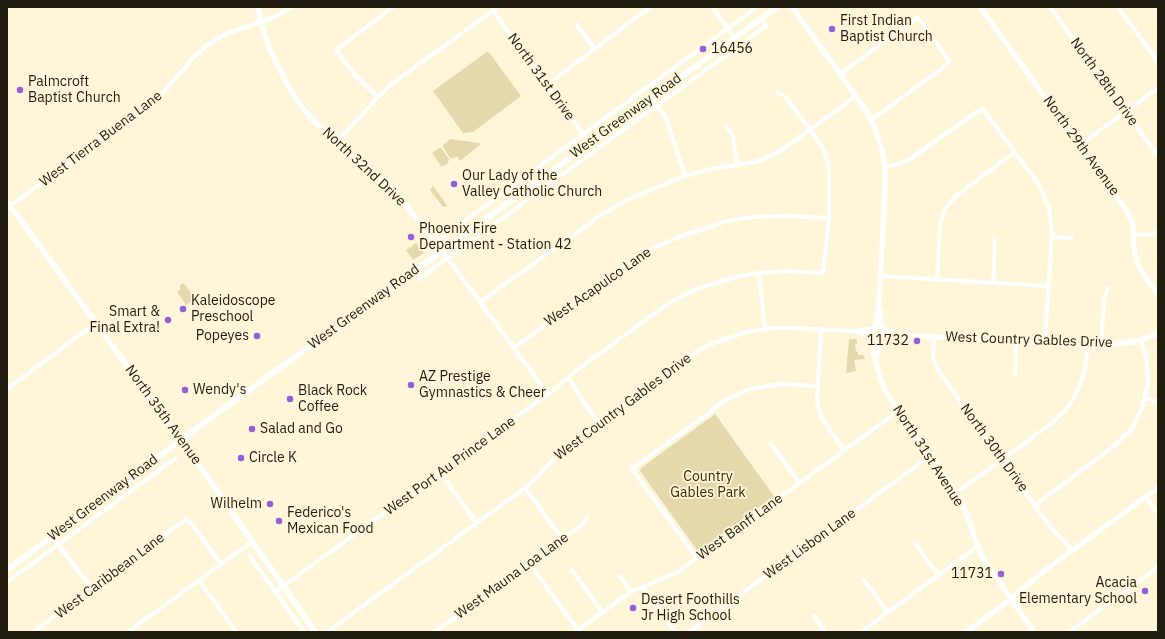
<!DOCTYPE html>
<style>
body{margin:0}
#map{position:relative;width:1165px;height:639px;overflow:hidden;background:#fff6da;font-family:"IBM Plex Sans",sans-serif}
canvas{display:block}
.frame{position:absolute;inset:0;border:8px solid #201c0f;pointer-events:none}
</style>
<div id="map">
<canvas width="1165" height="639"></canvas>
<div class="frame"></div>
</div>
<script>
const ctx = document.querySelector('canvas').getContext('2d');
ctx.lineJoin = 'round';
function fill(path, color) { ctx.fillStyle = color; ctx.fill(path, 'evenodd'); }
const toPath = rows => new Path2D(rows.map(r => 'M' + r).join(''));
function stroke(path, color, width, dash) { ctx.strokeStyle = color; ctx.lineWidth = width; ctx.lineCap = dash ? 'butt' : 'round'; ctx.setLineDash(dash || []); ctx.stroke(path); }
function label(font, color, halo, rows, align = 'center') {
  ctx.font = font + ' "IBM Plex Sans",sans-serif'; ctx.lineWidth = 3.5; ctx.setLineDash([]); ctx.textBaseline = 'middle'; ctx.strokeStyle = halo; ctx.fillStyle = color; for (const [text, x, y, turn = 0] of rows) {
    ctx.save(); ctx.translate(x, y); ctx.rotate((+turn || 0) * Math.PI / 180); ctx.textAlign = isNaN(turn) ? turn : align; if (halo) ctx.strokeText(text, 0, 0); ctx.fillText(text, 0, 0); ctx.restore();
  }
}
fill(toPath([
 [488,51,521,96,473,132,463,133,433,91],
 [450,139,479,143,481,144,460,161,457,156,454,158,450,158,443,147,443,145],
 [439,148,441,148,449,159,448,163,444,166,441,166,432,153],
 [433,186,442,198,447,206,443,207,430,190],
 [416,243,424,253,413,260,406,250,410,247,412,248,412,246],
 [184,283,195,299,186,305,177,292,180,290,180,285],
 [849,339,857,339,857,344,855,344,856,351,858,352,858,355,864,355,865,359,854,360,856,371,846,373],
 [715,414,774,496,701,549,697,550,640,471,641,468]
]), '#e5d8ad');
stroke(toPath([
 [712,7,734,37],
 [1050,7,1158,156],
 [1118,7,1158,62],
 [493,11,590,143],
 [576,24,595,49],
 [840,74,917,18,922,22,946,57,949,62,944,67,871,120],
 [547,85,650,7],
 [378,97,355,75,336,50,393,7],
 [651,98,665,116,668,124,685,176],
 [727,127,733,136,737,164],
 [337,142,378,97,393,83,498,7],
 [1080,145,1158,88],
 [885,167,898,164,909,160,975,113,983,109,1039,185,1049,208,1052,233,1045,342],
 [7,208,156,100,176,78,191,60,206,46,225,34,270,19,292,7],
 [1134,234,1150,235,1158,232],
 [1052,237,1072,238],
 [436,242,757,7],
 [442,251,548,394],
 [759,273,765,329],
 [880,276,1048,286],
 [419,279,766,26,762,17],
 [937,279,940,231,941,220,946,207,957,195,1015,152],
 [993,283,995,239],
 [480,302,604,213,633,197,685,176,712,169,755,162,766,158,777,153,796,140,856,96],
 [821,329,817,400,818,407,823,420,844,450],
 [857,332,872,336],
 [934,336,933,358,938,370,1048,524,1073,551],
 [1101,346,1104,300,1108,288],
 [514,348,630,262,652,249,679,237,728,221,753,217,784,216,829,218],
 [1015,375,1016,341],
 [569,378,584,403,599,423],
 [7,389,96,323],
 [1145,398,1158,402],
 [771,444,800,483],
 [440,473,477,523],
 [525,488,562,538],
 [956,493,1052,423,1066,410,1075,396,1080,384,1085,370,1088,345],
 [1146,497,1158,514],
 [1035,505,1114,446,1132,429,1142,408,1148,383,1147,362,1141,340],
 [52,536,92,589],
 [915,543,938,575],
 [249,555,304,632],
 [697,558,632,469,726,400,750,389,780,384,817,386],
 [529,563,578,630],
 [572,570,602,612],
 [620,576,631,592],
 [199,580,236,632],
 [864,580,888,612],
 [7,582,176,458],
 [643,587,675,632],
 [275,592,548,394,581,367,669,303,697,289,739,276,759,273,787,271,823,273,829,218,829,175,828,164,824,151,816,138,786,97,777,92],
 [814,616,825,632],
 [33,632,186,519,191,523,221,564],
 [128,632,253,541],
 [327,632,525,488,537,477,556,456,568,445,695,353,708,345,746,332,772,328,789,328,853,331,872,329],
 [435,632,580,526,587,518],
 [575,632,631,592,678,572,898,411],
 [689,632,930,456],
 [861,632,977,547],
 [1069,632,1158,567]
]), '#fff', 4);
stroke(toPath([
 [258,7,261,22,269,48,288,86,301,106,315,122,390,187,401,199,442,251],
 [792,7,868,113,876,131,882,150,885,167,885,190,879,302,877,320,874,328],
 [980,7,1127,211,1133,225,1134,248,1137,262,1143,274,1158,295],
 [880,309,881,328],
 [898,335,877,326,874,328,871,331,872,335,874,337,874,355,881,380,885,390,907,426,937,464,956,493,965,510,982,557,1034,632],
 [882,337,898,335,1101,346,1133,342,1158,334],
 [877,354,879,343,883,334],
 [966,632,1006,603,1044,571,1158,488]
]), '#fff', 5);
stroke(toPath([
 [7,201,209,479,315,632],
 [7,570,216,414,442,251,777,7]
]), '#fff', 5.5);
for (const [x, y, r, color] of [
 [832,29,4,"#9460d8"],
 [703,49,4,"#9460d8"],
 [20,90,4,"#9460d8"],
 [454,184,4,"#9460d8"],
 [411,237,4,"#9460d8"],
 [183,309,4,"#9460d8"],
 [168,320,4,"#9460d8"],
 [257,336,4,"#9460d8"],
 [917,341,4,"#9460d8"],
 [411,385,4,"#9460d8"],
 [185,390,4,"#9460d8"],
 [290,399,4,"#9460d8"],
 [252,429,4,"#9460d8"],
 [241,458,4,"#9460d8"],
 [270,504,4,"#9460d8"],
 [279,521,4,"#9460d8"],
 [1001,574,4,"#9460d8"],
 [1145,591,4,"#9460d8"],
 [633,608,4,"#9460d8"]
]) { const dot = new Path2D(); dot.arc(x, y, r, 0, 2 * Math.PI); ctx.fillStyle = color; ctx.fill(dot); stroke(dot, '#fff6da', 1.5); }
label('14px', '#201c0f', '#fff6da', [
 ["First Indian",840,21],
 ["Baptist Church",840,37],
 ["16456",711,49],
 ["Palmcroft",28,82],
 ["Baptist Church",28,98],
 ["Our Lady of the",462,176],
 ["Valley Catholic Church",462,192],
 ["Phoenix Fire",419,229],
 ["Department - Station 42",419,245],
 ["Kaleidoscope",191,301],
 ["Preschool",191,317],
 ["Smart &",160,312,"right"],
 ["Final Extra!",160,328,"right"],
 ["Popeyes",249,336,"right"],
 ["11732",909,341,"right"],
 ["AZ Prestige",419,377],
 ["Gymnastics & Cheer",419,393],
 ["Wendy's",193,390],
 ["Black Rock",298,391],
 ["Coffee",298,407],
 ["Salad and Go",260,429],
 ["Circle K",249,458],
 ["Wilhelm",262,504,"right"],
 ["Federico's",287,513],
 ["Mexican Food",287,529],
 ["11731",993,574,"right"],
 ["Acacia",1137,583,"right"],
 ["Elementary School",1137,599,"right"],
 ["Desert Foothills",641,600],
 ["Jr High School",641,616]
], 'left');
label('14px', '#201c0f', '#fff6da', [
 ["North 31st Drive",541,77,54],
 ["North 28th Drive",1104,82,54],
 ["West Greenway Road",626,116,-36],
 ["West Tierra Buena Lane",101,139,-37],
 ["North 29th Avenue",1081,146,54],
 ["North 32nd Drive",364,167,43],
 ["West Acapulco Lane",598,287,-35],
 ["West Greenway Road",364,307,-36],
 ["West Country Gables Drive",1029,340,2],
 ["West Country Gables Drive",623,407,-37],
 ["North 35th Avenue",163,415,54],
 ["North 30th Drive",994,448,54],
 ["North 31st Avenue",928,456,57],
 ["West Port Au Prince Lane",450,466,-36],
 ["West Greenway Road",103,498,-37],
 ["West Banff Lane",740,527,-36],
 ["West Lisbon Lane",810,544,-36],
 ["West Caribbean Lane",110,576,-37],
 ["West Mauna Loa Lane",512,576,-36]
]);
label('14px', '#352a00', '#fff6da', [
 ["Country",708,477],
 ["Gables Park",708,493]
]);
</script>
